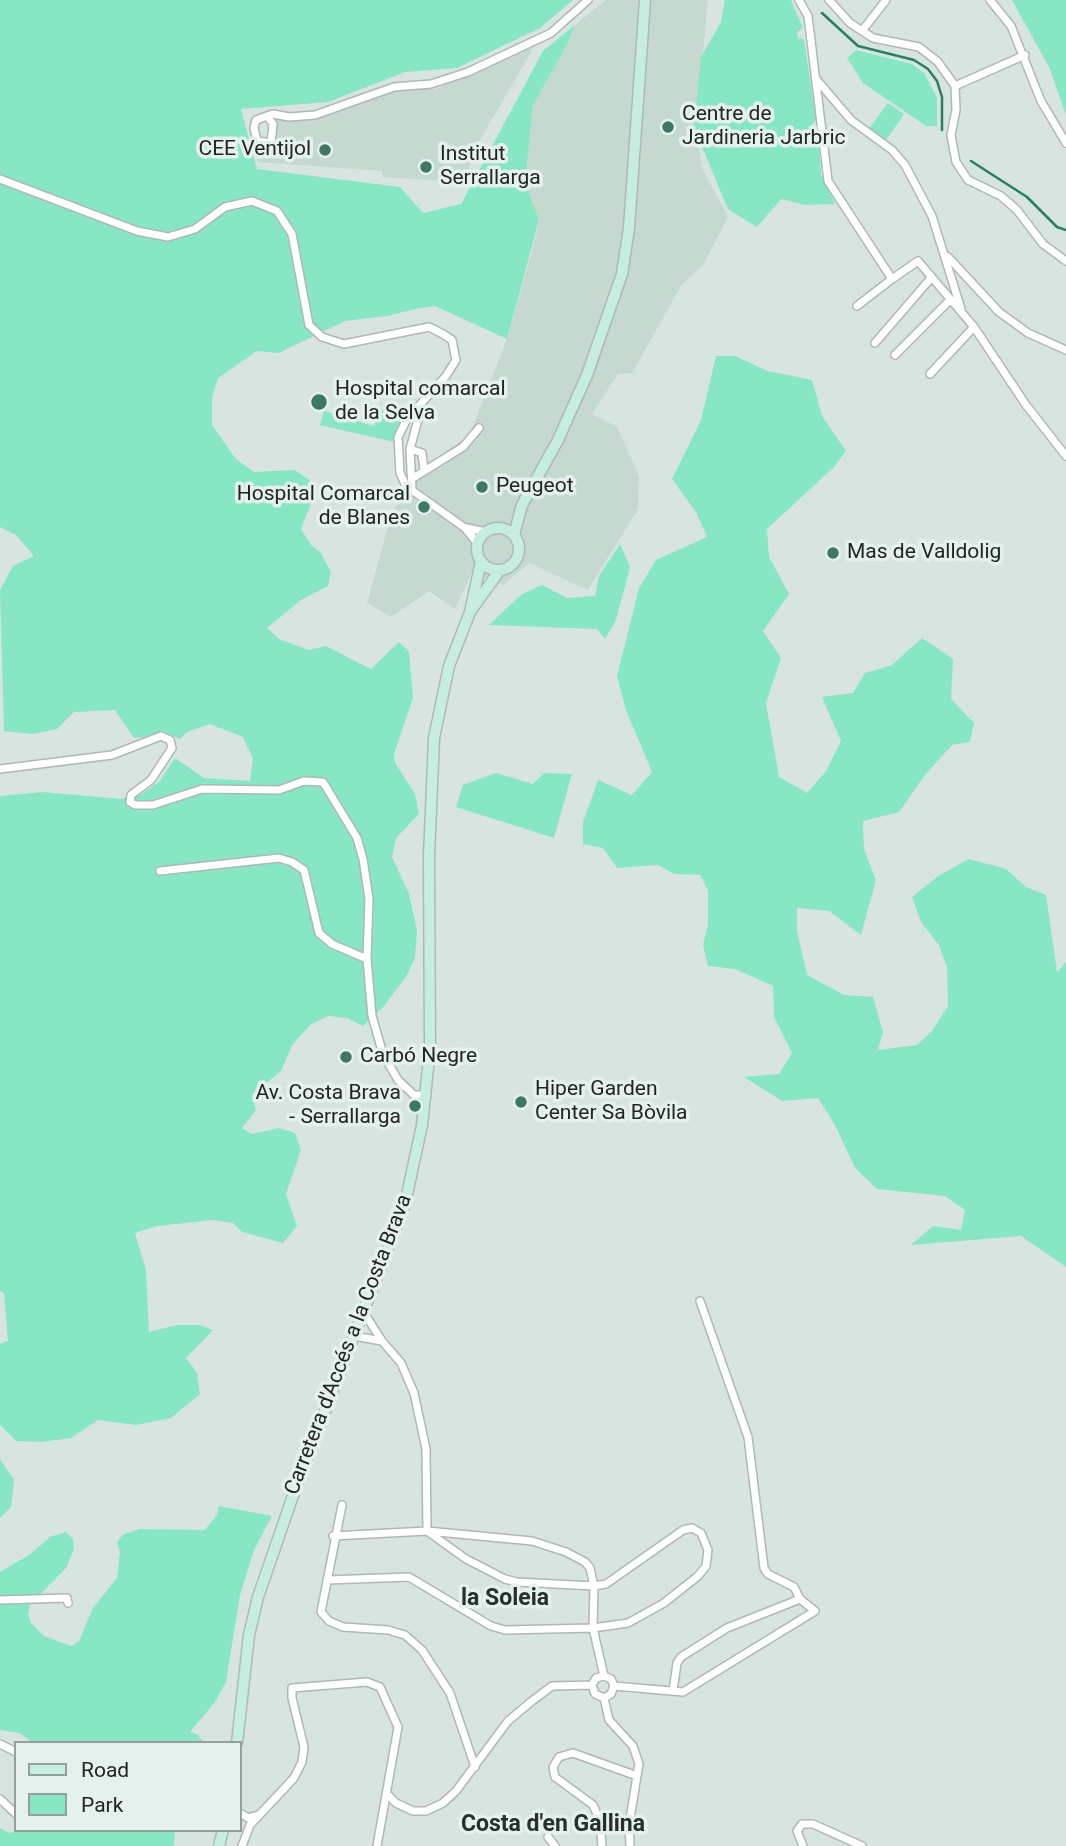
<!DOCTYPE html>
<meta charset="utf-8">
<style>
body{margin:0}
#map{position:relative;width:1066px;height:1846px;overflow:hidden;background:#d8e4df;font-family:Roboto,sans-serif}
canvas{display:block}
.legend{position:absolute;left:14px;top:1741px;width:228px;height:91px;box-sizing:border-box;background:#e5f1ec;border:2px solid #979f9c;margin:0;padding:9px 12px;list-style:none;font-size:21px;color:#212523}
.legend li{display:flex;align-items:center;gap:14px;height:35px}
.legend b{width:35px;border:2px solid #979f9c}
</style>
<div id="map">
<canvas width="1066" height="1846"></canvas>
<ul class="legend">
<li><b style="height:9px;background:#c6ede1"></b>Road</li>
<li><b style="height:19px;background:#87e7c4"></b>Park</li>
</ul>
</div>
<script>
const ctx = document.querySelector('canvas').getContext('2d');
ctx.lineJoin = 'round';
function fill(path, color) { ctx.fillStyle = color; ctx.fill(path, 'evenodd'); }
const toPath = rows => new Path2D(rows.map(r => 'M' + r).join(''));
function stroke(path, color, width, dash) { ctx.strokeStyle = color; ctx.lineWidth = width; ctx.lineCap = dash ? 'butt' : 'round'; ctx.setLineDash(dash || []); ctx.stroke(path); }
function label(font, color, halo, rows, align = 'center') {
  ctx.font = font + ' Roboto,sans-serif'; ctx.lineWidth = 7; ctx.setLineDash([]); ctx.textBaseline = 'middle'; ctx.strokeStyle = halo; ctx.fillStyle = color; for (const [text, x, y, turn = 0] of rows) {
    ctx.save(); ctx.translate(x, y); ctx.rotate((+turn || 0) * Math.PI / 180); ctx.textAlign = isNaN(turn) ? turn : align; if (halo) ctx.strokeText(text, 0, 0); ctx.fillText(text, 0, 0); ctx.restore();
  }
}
fill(toPath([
 [606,0,708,0,696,125,702,168,728,217,703,265,681,286,632,373,618,374,592,414,617,427,639,476,638,509,588,590,529,563,503,585,472,572,455,609,429,591,391,617,367,603,391,515,405,492,441,455,470,434,507,339,536,237,539,220,528,189,527,164,533,105,568,43,575,25],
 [534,47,477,145,464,182,382,177,382,171,258,162,255,142,275,143,275,117,316,118,395,89,436,89]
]), '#c5d9d1');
fill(toPath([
 [0,0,573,0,540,28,457,68,405,72,328,102,241,109,257,169,400,187,423,213,461,204,543,51,575,25,568,43,533,105,527,164,528,189,539,220,507,339,435,306,415,309,387,316,345,321,279,353,257,351,218,378,212,397,212,425,236,459,254,472,295,470,309,480,316,490,301,529,312,546,321,553,331,572,328,586,301,600,267,628,279,639,309,650,326,646,371,669,399,642,409,652,413,698,394,754,395,763,415,794,419,814,396,838,392,857,409,894,417,930,415,958,407,975,384,1006,363,1026,347,1018,329,1016,311,1024,292,1045,281,1071,252,1095,256,1110,242,1128,252,1134,279,1128,295,1133,301,1150,286,1194,297,1226,283,1243,242,1232,233,1223,213,1220,157,1226,135,1233,146,1270,149,1332,177,1325,199,1325,213,1330,186,1358,197,1373,200,1394,171,1418,136,1425,98,1420,71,1438,41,1442,16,1441,0,1425,0,1344,8,1341,4,1293,0,1291,0,796,43,792,121,799,142,794,159,782,175,758,204,778,250,781,253,759,243,737,210,724,187,732,180,739,168,734,134,738,115,710,74,712,57,729,32,734,4,731,0,590,13,566,34,556,16,535,0,527],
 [725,0,791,0,803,28,797,32,798,38,804,39,816,120,812,124,813,135,818,137,821,174,835,204,805,205,781,199,757,227,728,209,694,128,701,57,721,22],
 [1012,0,1066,0,1066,115,1050,69],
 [856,50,912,64,925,74,937,98,937,126,926,126,863,83,847,58],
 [888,103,904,114,884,143,867,131],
 [716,356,735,356,768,371,812,380,822,416,846,451,834,467,767,529,769,557,789,594,763,631,781,658,766,703,779,777,807,793,826,771,841,741,822,697,853,693,865,673,892,665,922,638,953,659,951,699,974,723,970,742,952,745,925,775,899,812,863,821,864,849,876,880,861,935,829,911,797,908,797,931,807,975,844,995,873,997,883,1032,878,1050,917,1045,932,1031,948,1006,947,967,939,945,921,922,912,897,938,876,969,859,1006,869,1026,887,1046,895,1057,972,1066,962,1066,1267,1021,1236,911,1245,933,1226,961,1230,965,1210,945,1196,877,1189,855,1168,835,1125,818,1098,782,1101,744,1077,779,1074,792,1053,774,1017,773,986,735,969,708,966,703,945,708,925,708,891,700,875,674,874,658,865,617,868,603,848,583,844,583,822,598,780,632,795,652,772,626,710,617,676,639,588,656,560,707,537,696,512,672,479,701,420],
 [378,408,406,417,394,442,320,425,324,411,374,426],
 [620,544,630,567,616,620,605,639,597,629,489,625,522,594,542,585,567,598,595,596,599,576],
 [496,773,533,784,544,773,572,774,554,838,456,807,463,785],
 [0,1459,14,1480,11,1507,0,1518],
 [219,1506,272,1516,254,1550,240,1595,226,1682,215,1702,190,1732,197,1734,204,1743,33,1743,20,1733,0,1730,0,1572,29,1555,50,1537,66,1532,73,1539,74,1549,66,1568,30,1605,28,1614,31,1623,44,1636,71,1646,79,1641,93,1608,117,1578,120,1552,117,1543,122,1535,139,1529,205,1530,217,1515],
 [0,1828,10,1833,22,1830,175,1830,174,1846,0,1846]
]), '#87e7c4');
stroke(toPath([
 [822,13,858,46,914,60,928,69,937,81,942,97,942,130],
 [971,161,1027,197,1057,227,1066,230]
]), '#278066', 2.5);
const minor = toPath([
 [799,0,808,16,828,181,892,279,918,261,974,327,1026,405,1066,456],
 [829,0,850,23,873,38,919,47,938,62,955,86,956,110,951,135,956,162,968,180,1001,196,1017,210,1043,244,1066,261],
 [990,0,1011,26,1041,101,1066,143],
 [862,31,886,0],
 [817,80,851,120,892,150,905,165,932,216,961,309],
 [955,86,1025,55],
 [267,116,273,124,271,143,257,141,254,128,256,120,267,116,273,114,289,117,315,115,394,87,431,84,468,72,551,33,588,0],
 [0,179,137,231,168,237,195,229,225,207,252,201,277,211,292,234,309,325,322,337,344,344,429,327,443,334,452,340,456,360,446,376,407,419,398,437,400,473,406,486,465,528,478,544],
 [948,257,999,312,1028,333,1066,350],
 [857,306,892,279],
 [875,343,931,278],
 [895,355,950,300],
 [930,374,974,327],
 [410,449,422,453,424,470],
 [413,478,463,447,479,428],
 [412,490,410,449,421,409],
 [467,528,486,532],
 [0,769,112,755,161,736,170,740,172,748,151,780,131,795,130,802,135,805,153,805,202,789,279,790,304,781,323,782,357,838,363,859,369,899,367,959,372,1016,383,1054,398,1080,414,1095,427,1095],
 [160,871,279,858,292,862,304,870,319,933,332,944,367,959],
 [700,1301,748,1437,764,1568,768,1574,794,1587,800,1599],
 [363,1311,382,1341],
 [342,1505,321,1612,329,1621,343,1627,388,1630,405,1635,422,1650,450,1693,475,1767],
 [333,1536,427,1531,532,1541,566,1552,585,1562,590,1568,594,1586,593,1628,604,1676],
 [327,1580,409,1577,491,1626,505,1630,593,1628,628,1623,664,1603,698,1576,706,1566,708,1550,701,1533,692,1528,683,1530,606,1584,594,1586,517,1582,505,1579,466,1559,427,1531,426,1449,414,1393,401,1363,382,1341,354,1336],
 [0,1600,67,1598,68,1603],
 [592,1685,595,1694,604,1698,611,1694,614,1686],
 [592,1685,596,1678,604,1676,611,1679,614,1686],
 [614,1686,683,1692,815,1611,800,1599,727,1628,681,1657,677,1663,673,1691],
 [0,1744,16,1752],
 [388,1795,396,1803,413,1811,426,1811,443,1803,456,1791,508,1721,532,1701,552,1686,592,1685],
 [0,1799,16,1814],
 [240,1813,248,1818,258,1815],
 [548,1837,555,1846],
 [242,1846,250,1825,294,1778,302,1762,304,1747,292,1698,292,1688,367,1682,380,1687,398,1727,377,1846],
 [602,1846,600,1821,593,1805,555,1777,553,1767,559,1757,573,1753,637,1776,639,1764,633,1746,609,1720,604,1698],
 [630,1846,629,1825,637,1776],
 [803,1846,797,1831,802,1824,813,1824,862,1846]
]);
const secondary = toPath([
 '477 549a21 21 0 1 1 42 0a21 21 0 1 1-42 0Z',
 [514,535,522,505,558,440,587,375,622,274,629,228,645,0],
 [472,609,500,570],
 [237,1743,249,1635,258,1597,298,1481,405,1204,422,1125,430,1049,429,857,434,738,449,666,470,612,481,561],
 [219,1846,223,1830]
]);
stroke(minor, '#aeb8b4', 10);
stroke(secondary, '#aeb8b4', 13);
stroke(minor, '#fff', 7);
stroke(secondary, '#c6ede1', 10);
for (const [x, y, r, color] of [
 [668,127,7,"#3c7863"],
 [325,150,7,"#3c7863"],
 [426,167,7,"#3c7863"],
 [319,402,9,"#3c7863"],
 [482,487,7,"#3c7863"],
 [424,507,7,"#3c7863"],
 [833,553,7,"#3c7863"],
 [346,1057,7,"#3c7863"],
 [521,1102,7,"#3c7863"],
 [415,1106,7,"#3c7863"]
]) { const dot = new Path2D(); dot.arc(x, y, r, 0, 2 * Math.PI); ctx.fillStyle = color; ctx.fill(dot); stroke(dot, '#e5f1ec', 2.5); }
label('21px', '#212523', '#e5f1ec', [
 ["Centre de",682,115],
 ["Jardineria Jarbric",682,139],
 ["CEE Ventijol",311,150,"right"],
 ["Institut",440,155],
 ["Serrallarga",440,179],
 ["Hospital comarcal",335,390],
 ["de la Selva",335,414],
 ["Peugeot",496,487],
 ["Hospital Comarcal",410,495,"right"],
 ["de Blanes",410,519,"right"],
 ["Mas de Valldolig",847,553],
 ["Carbó Negre",360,1057],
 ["Hiper Garden",535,1090],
 ["Center Sa Bòvila",535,1114],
 ["Av. Costa Brava",401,1094,"right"],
 ["- Serrallarga",401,1118,"right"]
], 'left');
label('21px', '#212523', '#e5f1ec', [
 ["Carretera d'Accés a la Costa Brava",349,1345,-69]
]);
label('bold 23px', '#27302d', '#e5f1ec', [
 ["la Soleia",505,1599],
 ["Costa d'en Gallina",553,1825]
]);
</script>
